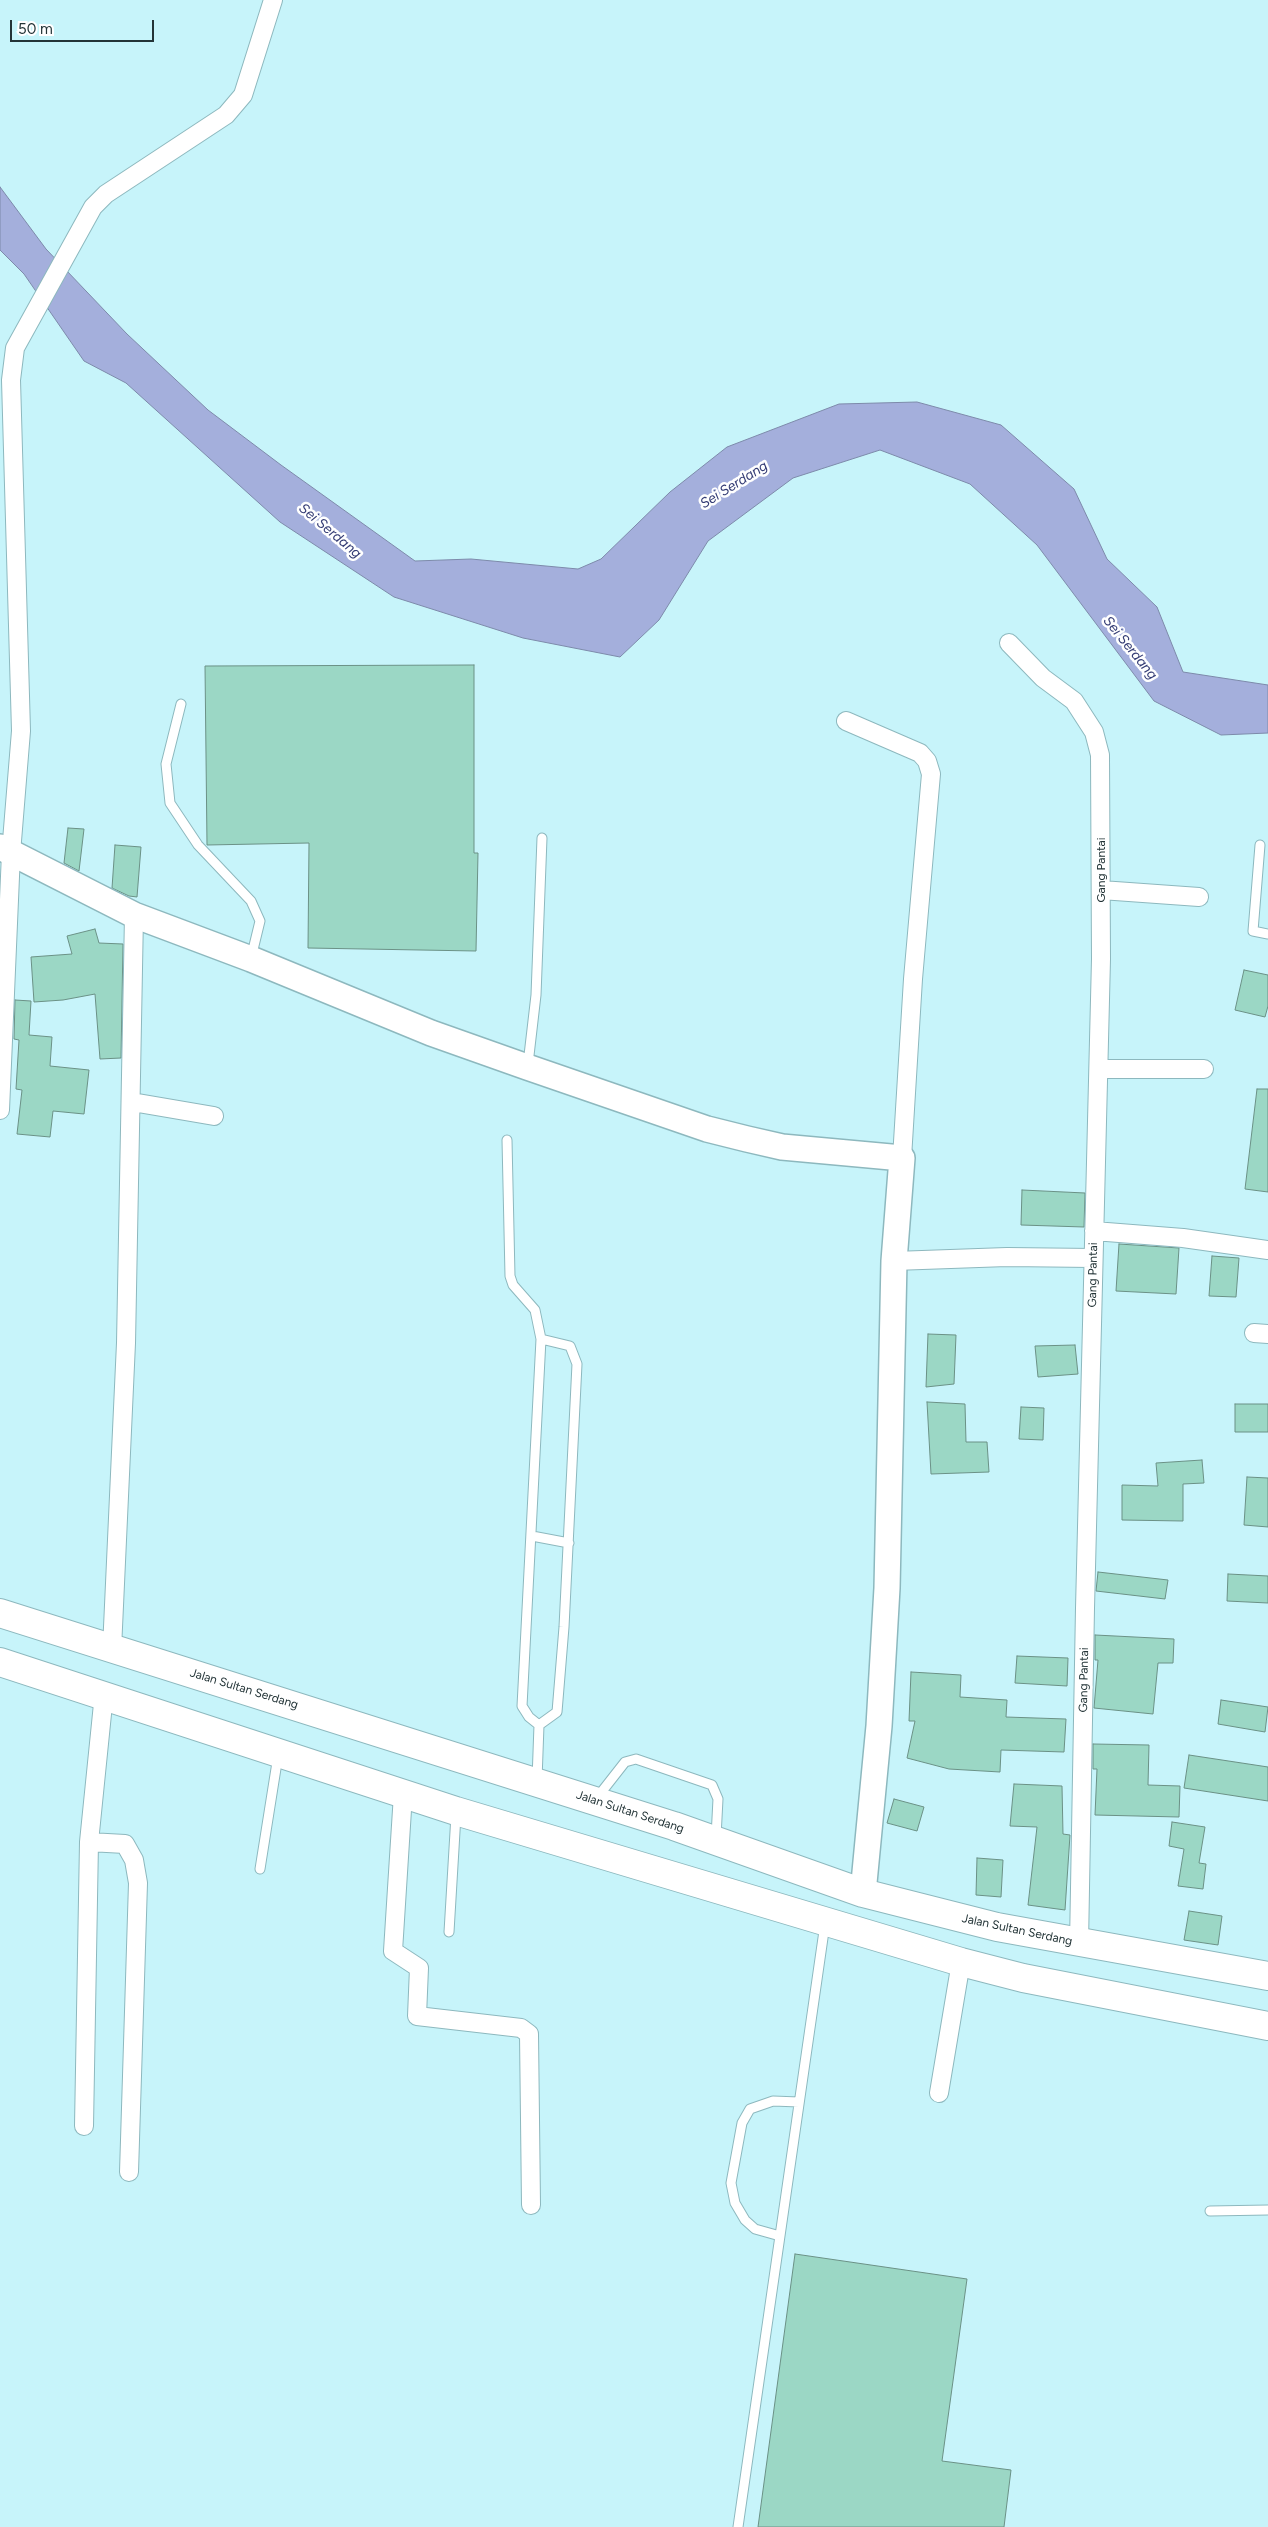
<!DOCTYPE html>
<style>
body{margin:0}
#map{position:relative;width:1268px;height:2527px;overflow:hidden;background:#c7f4fa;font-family:Figtree,sans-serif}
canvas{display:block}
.scale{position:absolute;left:10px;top:20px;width:144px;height:22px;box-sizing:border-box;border:2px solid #233437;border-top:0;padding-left:6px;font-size:15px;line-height:18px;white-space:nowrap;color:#233437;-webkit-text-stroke:4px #fff;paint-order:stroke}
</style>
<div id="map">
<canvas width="1268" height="2527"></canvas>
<div class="scale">50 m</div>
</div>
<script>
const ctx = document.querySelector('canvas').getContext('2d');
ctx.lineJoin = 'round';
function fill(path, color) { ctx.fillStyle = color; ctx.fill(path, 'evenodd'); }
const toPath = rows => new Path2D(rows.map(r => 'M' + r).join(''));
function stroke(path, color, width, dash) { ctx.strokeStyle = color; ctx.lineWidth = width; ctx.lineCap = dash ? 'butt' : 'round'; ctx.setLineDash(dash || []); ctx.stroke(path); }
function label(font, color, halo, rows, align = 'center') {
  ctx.font = font + ' Figtree,sans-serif'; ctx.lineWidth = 5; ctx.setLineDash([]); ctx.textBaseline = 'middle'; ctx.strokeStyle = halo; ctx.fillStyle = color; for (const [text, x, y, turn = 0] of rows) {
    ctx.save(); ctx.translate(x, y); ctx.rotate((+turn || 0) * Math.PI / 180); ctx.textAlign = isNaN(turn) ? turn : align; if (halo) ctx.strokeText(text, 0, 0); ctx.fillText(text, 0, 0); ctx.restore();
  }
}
const water = toPath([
 [0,187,46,249,127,334,208,410,281,465,415,561,471,559,578,569,601,559,670,492,727,447,839,404,917,402,1001,425,1074,489,1107,559,1157,607,1183,672,1268,685,1268,733,1221,735,1154,701,1037,545,970,484,880,450,793,478,708,541,659,620,620,657,523,638,394,597,280,522,126,383,84,361,24,274,0,250,0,187]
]);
fill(water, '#a4afdc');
stroke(water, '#7d8aaa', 1);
const building = toPath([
 [474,665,474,853,478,853,476,951,308,948,309,843,207,845,205,666,474,665],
 [68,828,84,829,79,871,64,863,68,828],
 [115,845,141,847,137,897,129,896,112,888,115,845],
 [95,929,99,943,123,944,121,1058,100,1059,95,994,63,1000,34,1002,31,957,72,954,67,936,95,929],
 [1244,970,1268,975,1268,1006,1265,1017,1235,1010,1244,970],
 [15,1000,31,1001,29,1035,52,1037,50,1066,89,1070,84,1114,53,1111,50,1137,17,1134,22,1090,16,1089,19,1040,14,1039,15,1000],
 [1257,1089,1268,1089,1268,1192,1245,1189,1257,1089],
 [1022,1190,1085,1193,1084,1227,1021,1225,1022,1190],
 [1119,1244,1179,1248,1176,1294,1116,1291,1119,1244],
 [1212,1256,1239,1258,1236,1297,1209,1296,1212,1256],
 [928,1334,956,1335,954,1384,926,1387,928,1334],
 [1075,1345,1078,1374,1038,1377,1035,1346,1075,1345],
 [927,1402,965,1404,966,1442,987,1442,989,1472,931,1474,927,1402],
 [1235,1404,1268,1404,1268,1432,1235,1432,1235,1404],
 [1021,1407,1044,1408,1043,1440,1019,1439,1021,1407],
 [1202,1460,1204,1483,1183,1484,1183,1521,1122,1520,1122,1485,1158,1486,1156,1463,1202,1460],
 [1247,1477,1268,1478,1268,1527,1244,1525,1247,1477],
 [1098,1572,1168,1580,1165,1599,1096,1591,1098,1572],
 [1228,1574,1268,1576,1268,1603,1227,1601,1228,1574],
 [1095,1635,1174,1639,1173,1663,1158,1663,1153,1714,1094,1708,1098,1660,1095,1660,1095,1635],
 [1017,1656,1068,1658,1067,1686,1015,1683,1017,1656],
 [911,1672,961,1675,960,1697,1007,1700,1006,1717,1066,1719,1064,1752,1001,1750,1000,1772,949,1769,907,1758,915,1721,909,1721,911,1672],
 [1221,1700,1268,1707,1265,1732,1218,1724,1221,1700],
 [1093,1744,1149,1745,1148,1785,1180,1786,1179,1817,1095,1815,1097,1769,1093,1769,1093,1744],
 [1189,1755,1268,1767,1268,1801,1184,1788,1189,1755],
 [1014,1784,1062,1786,1063,1834,1070,1835,1065,1910,1028,1905,1037,1827,1010,1826,1014,1784],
 [894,1799,924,1807,917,1831,887,1823,894,1799],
 [1172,1822,1205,1827,1199,1863,1206,1864,1203,1889,1178,1886,1184,1849,1169,1846,1172,1822],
 [977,1858,1003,1860,1001,1897,976,1895,977,1858],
 [1189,1911,1222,1916,1218,1945,1184,1940,1189,1911],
 [795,2254,967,2279,942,2461,1011,2470,1004,2527,758,2527,795,2254]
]);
fill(building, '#9bd7c5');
stroke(building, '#6b9186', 1);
const lane = toPath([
 [181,704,166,764,170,803,198,845,251,901,260,921,251,958],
 [1260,845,1253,931,1268,934],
 [528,1064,536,995,542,838],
 [507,1140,510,1276,513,1285,535,1310,541,1339,522,1706,529,1717,539,1725],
 [532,1536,569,1543],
 [539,1725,557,1712,564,1627,577,1364,570,1346,541,1339],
 [537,1780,539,1725],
 [596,1799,625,1762,636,1759,712,1785,718,1799,716,1837],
 [260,1869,278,1756],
 [449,1932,456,1815],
 [1210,2211,1268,2210],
 [780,2236,755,2229,745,2220,735,2203,731,2183,742,2123,750,2109,773,2101,799,2102],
 [738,2527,825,1924]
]);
const street = toPath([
 [1009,643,1043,678,1074,701,1094,732,1100,755,1101,959,1085,1608,1079,1944],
 [846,721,920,753,927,761,931,774,913,979,902,1158],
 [1101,890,1199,897],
 [1100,1069,1204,1069],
 [132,1102,214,1116],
 [0,1110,11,853,21,731,11,380,15,348,93,207,106,194,226,115,243,95,273,0],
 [1094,1231,1183,1238,1268,1250],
 [894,1261,1007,1257,1093,1258],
 [1254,1333,1268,1334],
 [112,1649,126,1343,134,915],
 [403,1794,393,1951,419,1968,417,2016,521,2028,529,2034,531,2205],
 [89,1842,125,1844,134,1860,138,1883,129,2172],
 [939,2093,961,1962],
 [84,2126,89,1842,104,1694]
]);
const secondary = toPath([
 [0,847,134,915,251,959,431,1033,527,1067,707,1129,747,1139,782,1147,902,1158,894,1261,887,1588,879,1726,863,1893]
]);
const highway = toPath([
 [0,1613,674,1826,863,1893,997,1927,1268,1976],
 [0,1662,456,1811,961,1962,1023,1978,1268,2026]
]);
stroke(lane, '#8db8be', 11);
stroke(street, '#8db8be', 20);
stroke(secondary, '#8db8be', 28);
stroke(highway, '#8db8be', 30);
stroke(lane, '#fff', 9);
stroke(street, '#fff', 18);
stroke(secondary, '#fff', 25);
stroke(highway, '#fff', 28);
label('12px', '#233437', '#fff', [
 ["Gang Pantai",1101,870,-90],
 ["Gang Pantai",1093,1275,-89],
 ["Gang Pantai",1084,1680,-89],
 ["Jalan Sultan Serdang",244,1689,17],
 ["Jalan Sultan Serdang",630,1812,18],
 ["Jalan Sultan Serdang",1017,1930,12]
]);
label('italic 14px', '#333b74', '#fff', [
 ["Sei Serdang",734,485,-32],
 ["Sei Serdang",330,531,40],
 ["Sei Serdang",1130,648,51]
]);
</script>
